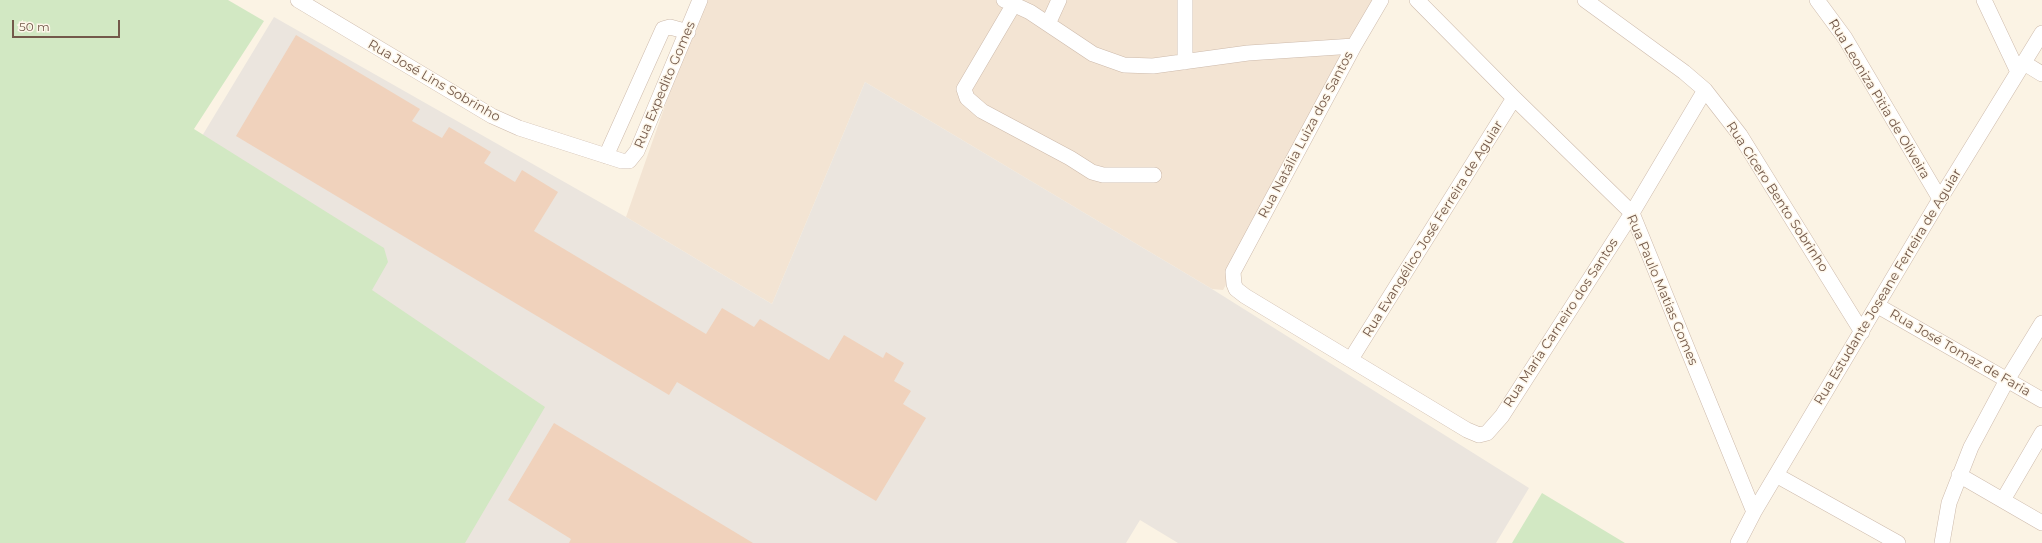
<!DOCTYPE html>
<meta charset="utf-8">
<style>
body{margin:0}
#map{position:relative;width:2042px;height:543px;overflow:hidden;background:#fbf3e4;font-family:Montserrat,sans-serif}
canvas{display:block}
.scale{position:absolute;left:12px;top:20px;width:108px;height:18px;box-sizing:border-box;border:2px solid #73594a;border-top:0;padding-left:5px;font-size:12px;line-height:14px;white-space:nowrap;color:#73594a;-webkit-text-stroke:3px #fef7ea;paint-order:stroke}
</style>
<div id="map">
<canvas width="2042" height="543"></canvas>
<div class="scale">50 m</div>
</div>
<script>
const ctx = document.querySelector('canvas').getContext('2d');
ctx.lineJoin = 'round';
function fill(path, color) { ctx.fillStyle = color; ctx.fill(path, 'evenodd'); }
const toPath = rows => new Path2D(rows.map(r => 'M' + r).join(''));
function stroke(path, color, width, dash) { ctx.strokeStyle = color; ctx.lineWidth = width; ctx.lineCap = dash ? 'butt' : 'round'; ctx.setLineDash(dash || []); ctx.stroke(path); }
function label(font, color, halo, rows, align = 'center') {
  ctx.font = font + ' Montserrat,sans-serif'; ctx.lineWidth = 3; ctx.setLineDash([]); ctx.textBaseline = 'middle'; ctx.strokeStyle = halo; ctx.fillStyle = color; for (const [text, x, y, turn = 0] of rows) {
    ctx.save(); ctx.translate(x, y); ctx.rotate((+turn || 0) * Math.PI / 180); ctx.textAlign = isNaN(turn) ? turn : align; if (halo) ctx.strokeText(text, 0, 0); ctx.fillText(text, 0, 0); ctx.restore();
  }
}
fill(toPath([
 [702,0,1387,0,1223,290,1212,289,865,82,772,304,626,217]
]), '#f3e4d3');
fill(toPath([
 [274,17,626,217,772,304,865,82,1212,289,1529,488,1496,543,1178,543,1140,520,1126,543,0,543,0,470]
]), '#ebe5de');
fill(toPath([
 [0,0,228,0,264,21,194,129,384,248,388,262,372,290,545,407,465,543,0,543],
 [1542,493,1625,543,1512,543]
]), '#d2e8c3');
fill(toPath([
 [296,35,420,109,412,121,442,138,449,127,491,152,484,163,515,182,522,170,558,192,534,231,706,334,722,308,754,327,760,319,829,360,844,335,883,358,886,352,904,363,894,381,911,391,903,404,926,418,876,501,677,382,669,395,236,136],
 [554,423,753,543,569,543,571,539,508,500]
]), '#f0d2bc');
const minor = toPath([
 [298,0,492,116,519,128,622,161,629,161,637,151,700,0],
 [1004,0,1030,12,1093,54,1124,65,1153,66,1248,53,1354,46],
 [1381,0,1354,46,1233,272,1234,284,1236,289,1245,296,1467,430,1479,435,1487,433,1502,416,1632,213,1705,90],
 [1417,0,1514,98,1632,213,1754,512],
 [1585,0,1684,72,1705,90,1740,135,1862,332],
 [1817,0,1845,38,1940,199],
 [1984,0,2018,72],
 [1014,4,964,89,967,98,982,111,1070,158,1092,172,1103,175,1154,175],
 [1048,24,1059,0],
 [1185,62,1185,0],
 [2024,63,2042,74],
 [606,156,663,29,670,27,688,32],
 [1878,306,2042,400],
 [1351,359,1514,98],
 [1776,475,1898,543],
 [1959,475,2042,523],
 [2003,500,2042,433],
 [1738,543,1754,512,1940,199,2042,33],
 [1942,543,1949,503,1971,447,2007,380,2042,323]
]);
stroke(minor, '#cdbaab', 16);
stroke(minor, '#fff', 15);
label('13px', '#73594a', '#fef7ea', [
 ["Rua José Lins Sobrinho",434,81,30],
 ["Rua Expedito Gomes",665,85,-67],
 ["Rua Leoniza Pitia de Oliveira",1879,99,59],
 ["Rua Natália Luiza dos Santos",1306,135,-62],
 ["Rua Cícero Bento Sobrinho",1777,197,57],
 ["Rua Evangélico José Ferreira de Aguiar",1433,229,-58],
 ["Rua Estudante Joseane Ferreira de Aguiar",1888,287,-59],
 ["Rua Paulo Matias Gomes",1662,290,67],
 ["Rua Maria Carneiro dos Santos",1561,323,-57],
 ["Rua José Tomaz de Faria",1960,353,30]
]);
</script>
